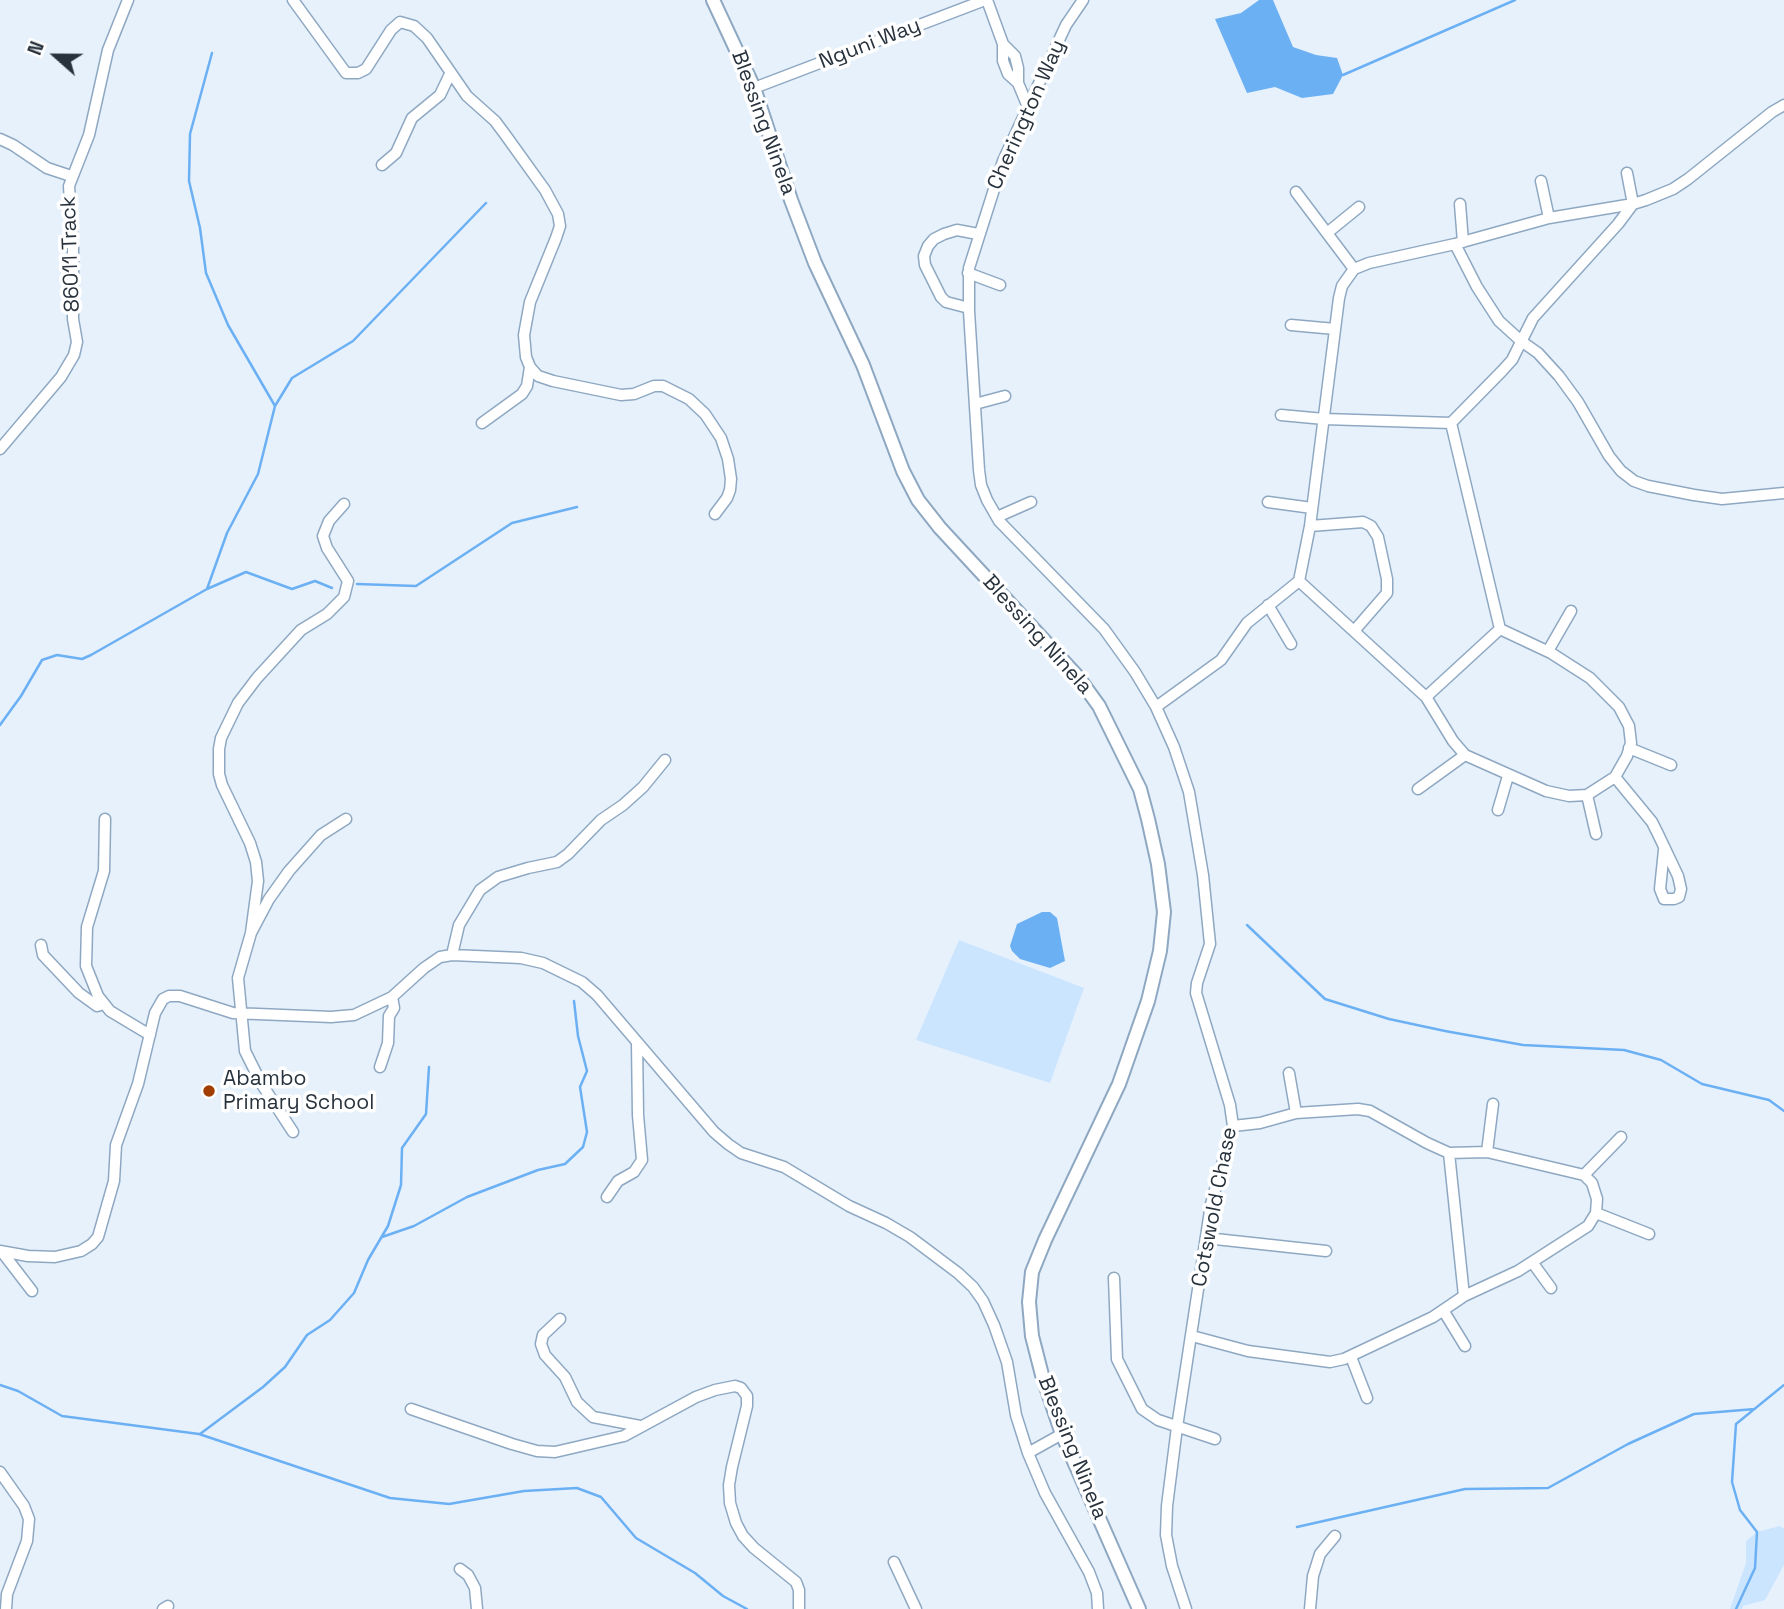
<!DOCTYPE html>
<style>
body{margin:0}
#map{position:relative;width:1784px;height:1609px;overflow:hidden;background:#e6f1fc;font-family:"Space Grotesk",sans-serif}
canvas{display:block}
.north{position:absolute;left:21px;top:21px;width:70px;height:70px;-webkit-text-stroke:5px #fff;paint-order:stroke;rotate:291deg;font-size:19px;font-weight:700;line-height:28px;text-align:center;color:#28323d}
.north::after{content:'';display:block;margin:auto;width:24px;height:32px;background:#28323d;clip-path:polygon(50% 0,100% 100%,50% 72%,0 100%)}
</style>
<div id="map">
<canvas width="1784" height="1609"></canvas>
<div class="north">N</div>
</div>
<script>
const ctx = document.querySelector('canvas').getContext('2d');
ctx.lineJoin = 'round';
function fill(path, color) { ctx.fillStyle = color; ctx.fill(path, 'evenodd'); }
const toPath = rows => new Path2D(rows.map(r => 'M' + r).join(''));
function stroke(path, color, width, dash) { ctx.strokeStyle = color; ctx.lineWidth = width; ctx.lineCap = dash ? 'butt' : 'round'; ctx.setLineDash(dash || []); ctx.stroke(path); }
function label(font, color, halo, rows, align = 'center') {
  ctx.font = font + ' "Space Grotesk",sans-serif'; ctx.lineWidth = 7; ctx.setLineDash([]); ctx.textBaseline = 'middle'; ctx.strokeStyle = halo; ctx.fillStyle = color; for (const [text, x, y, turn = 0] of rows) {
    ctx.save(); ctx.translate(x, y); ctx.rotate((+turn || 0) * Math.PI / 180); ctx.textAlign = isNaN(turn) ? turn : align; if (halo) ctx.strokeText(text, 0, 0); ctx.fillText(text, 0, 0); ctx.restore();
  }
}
fill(toPath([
 [959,940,1084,988,1050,1083,916,1040],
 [1780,1526,1784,1529,1784,1565,1765,1600,1743,1606,1742,1609,1730,1609,1746,1563,1746,1541,1757,1532]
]), '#cce5ff');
fill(toPath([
 [1259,0,1273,0,1293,47,1316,55,1337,58,1343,75,1333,94,1302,98,1275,87,1247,93,1215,19,1241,13],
 [1042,912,1050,912,1057,918,1065,961,1050,968,1020,959,1012,951,1010,946,1017,924]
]), '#6cb0f4');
stroke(toPath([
 [212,53,190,134,189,181,200,228,206,273,228,325,275,406],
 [1343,75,1515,0],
 [357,584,416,586,512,523,577,507],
 [207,589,227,533,258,474,275,406,292,378,353,341,486,203],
 [0,725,21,696,42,660,57,655,82,659,91,655,207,589,246,572,292,589,315,581,332,588],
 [1247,925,1325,999,1389,1019,1445,1031,1523,1045,1624,1050,1661,1060,1702,1084,1769,1100,1784,1111],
 [382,1237,414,1226,467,1197,538,1170,565,1164,583,1147,587,1132,580,1087,587,1071,578,1036,574,1001],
 [0,1385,18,1391,62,1416,199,1434,390,1498,449,1504,524,1491,577,1488,601,1497,636,1538,695,1573,723,1596,747,1609],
 [200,1434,263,1387,285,1367,307,1335,330,1320,354,1293,368,1260,388,1226,401,1185,402,1148,426,1114,429,1067],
 [1297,1527,1465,1489,1548,1488,1628,1444,1694,1414,1755,1409],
 [1736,1609,1755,1568,1757,1532,1740,1510,1732,1482,1736,1424,1784,1385]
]), '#6cb0f4', 2.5);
const minor = toPath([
 [293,0,346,73,358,73,366,69,391,30,400,22,414,26,427,38,467,96,495,121,504,133,545,190,558,214,560,226,556,238,530,302,524,335,526,357,530,367,538,376,553,381,621,395,634,394,654,386,663,386,689,399,705,414,721,438,728,459,731,479,730,490,727,498,715,514],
 [987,0,1003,44,1003,61,1008,74,1018,83],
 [1083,0,1066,25,1003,161,969,268,969,311,979,470,981,485,987,500,999,521,1104,629,1135,672,1156,707,1174,747,1189,792,1203,875,1210,944,1197,983,1196,993,1230,1105,1233,1126,1211,1204,1177,1427,1167,1506,1166,1535,1172,1566,1186,1609],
 [1003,44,1015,56,1018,68,1018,83,1028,107],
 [754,88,985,0],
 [0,139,13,145,47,168,71,176],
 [382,165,396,153,412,118,440,95,450,74],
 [1627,173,1633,204],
 [1541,181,1549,218],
 [1296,192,1354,269],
 [1460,204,1463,242],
 [1327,233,1359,207],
 [1455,244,1477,287,1499,321,1521,341,1538,353,1559,376,1578,402,1609,456,1621,471,1634,481,1648,486,1694,495,1722,499,1784,493],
 [968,273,1000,285],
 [969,308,946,302,941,297,925,265,924,256,928,246,934,239,944,234,957,230,978,234],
 [1291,325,1335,329],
 [975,404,1005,396],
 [1281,415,1324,419,1451,423],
 [482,423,522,394,527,386,530,367],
 [1451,423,1502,371,1512,360,1533,318,1618,224,1633,204],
 [0,449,61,377,74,355,77,342,73,319,73,248,69,186,89,135,108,50,128,0],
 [1268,502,1312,508],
 [344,504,329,521,323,536,327,548,348,581,344,597,327,614,301,630,257,678,238,703,221,738,219,749,219,774,222,785,250,843,256,862,258,881,251,933,269,899,289,871,321,835,346,819],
 [997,517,1031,502],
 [1310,526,1363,522,1371,526,1378,537,1387,579,1387,593,1354,631],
 [1299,581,1426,697,1453,741,1465,755,1546,791,1569,796,1587,795,1615,777,1627,756,1631,743,1629,726,1619,707,1590,678,1551,653,1500,629,1451,423],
 [1268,605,1291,644],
 [1548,651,1571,611],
 [1426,697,1500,629],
 [1156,707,1221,660,1247,623,1299,581,1310,526,1339,298,1342,286,1354,269,1369,263,1455,244,1549,218,1633,204,1646,200,1673,189,1688,179,1772,112,1784,105],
 [1629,748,1671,765],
 [1615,777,1652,822,1658,834,1678,876,1681,889,1679,897,1674,899,1664,899,1660,889,1664,850],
 [1418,789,1465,755],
 [1587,795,1596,834],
 [1498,810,1508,776],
 [105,819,104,871,87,927,86,966,98,996,110,1011,150,1035],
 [251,933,238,978,245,1051,261,1083,293,1132],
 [41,945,43,955,79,993,97,1006,104,1004],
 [452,955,459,925,480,890,498,877,528,868,557,862,568,854,601,820,623,805,643,787,665,760],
 [380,1067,388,1043,389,1016,394,1008,392,997],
 [1289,1073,1296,1113],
 [1487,1152,1493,1104],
 [1449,1153,1464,1296],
 [1584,1175,1621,1137],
 [607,1197,618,1181,634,1172,642,1160,638,1115,637,1042],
 [1596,1213,1649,1234],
 [1206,1238,1326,1251],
 [0,1251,28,1256,55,1257,81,1251,92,1244,98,1237,114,1181,116,1145,138,1084,155,1013,163,999,169,996,180,996,233,1013,331,1017,354,1015,392,997,424,968,440,957,452,955,521,958,543,963,582,982,597,995,714,1132,728,1144,741,1153,784,1167,849,1206,886,1223,910,1237,958,1273,973,1287,983,1301,994,1325,1007,1362,1016,1415,1028,1453,1045,1493,1089,1572,1097,1593,1098,1609],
 [2,1252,32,1291],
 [1532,1262,1551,1288],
 [1114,1278,1117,1359,1142,1409,1158,1420,1215,1439],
 [1443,1310,1465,1346],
 [560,1319,543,1335,541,1344,545,1355,565,1377,577,1402,593,1417,640,1426],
 [1192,1336,1248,1351,1330,1362,1344,1359,1433,1317,1464,1296,1518,1271,1588,1226,1596,1213,1597,1199,1592,1183,1584,1175,1487,1152,1449,1153,1427,1143,1370,1111,1358,1109,1296,1113,1260,1123,1233,1126],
 [1351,1357,1367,1398],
 [411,1409,512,1444,537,1451,555,1452,624,1436,696,1397,715,1390,735,1386,741,1388,747,1396,747,1406,732,1467,729,1485,730,1503,736,1523,743,1536,754,1548,796,1582,799,1590,799,1609],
 [1028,1453,1062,1434],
 [0,1472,24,1506,29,1519,27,1541,7,1594,6,1609],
 [894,1562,916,1609],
 [460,1569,468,1575,475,1588,477,1609],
 [163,1609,168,1606],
 [1310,1609,1313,1576,1320,1554,1335,1536]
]);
const tertiary = toPath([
 [713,0,754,88,791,200,815,263,863,365,903,471,918,500,940,528,1078,677,1099,706,1140,789,1148,819,1158,864,1164,912,1160,951,1148,1001,1119,1084,1045,1240,1032,1272,1029,1302,1032,1336,1042,1375,1062,1434,1139,1609]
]);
stroke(minor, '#8fa8c2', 13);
stroke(tertiary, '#8fa8c2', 16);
stroke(minor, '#fff', 10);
stroke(tertiary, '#fff', 12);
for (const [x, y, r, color] of [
 [209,1091,7,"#a23e04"]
]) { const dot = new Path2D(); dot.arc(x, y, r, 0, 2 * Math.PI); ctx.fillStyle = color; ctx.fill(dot); stroke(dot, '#fff', 2.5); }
label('21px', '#28323d', '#fff', [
 ["Nguni Way",870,44,-21],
 ["Cherington Way",1027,115,-66],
 ["Blessing Ninela",763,123,70],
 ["86011 Track",71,254,-92],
 ["Blessing Ninela",1037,635,48],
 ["Cotswold Chase",1215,1207,-79],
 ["Blessing Ninela",1072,1448,68]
]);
label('21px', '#28323d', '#fff', [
 ["Abambo",223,1079],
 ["Primary School",223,1103]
], 'left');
</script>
